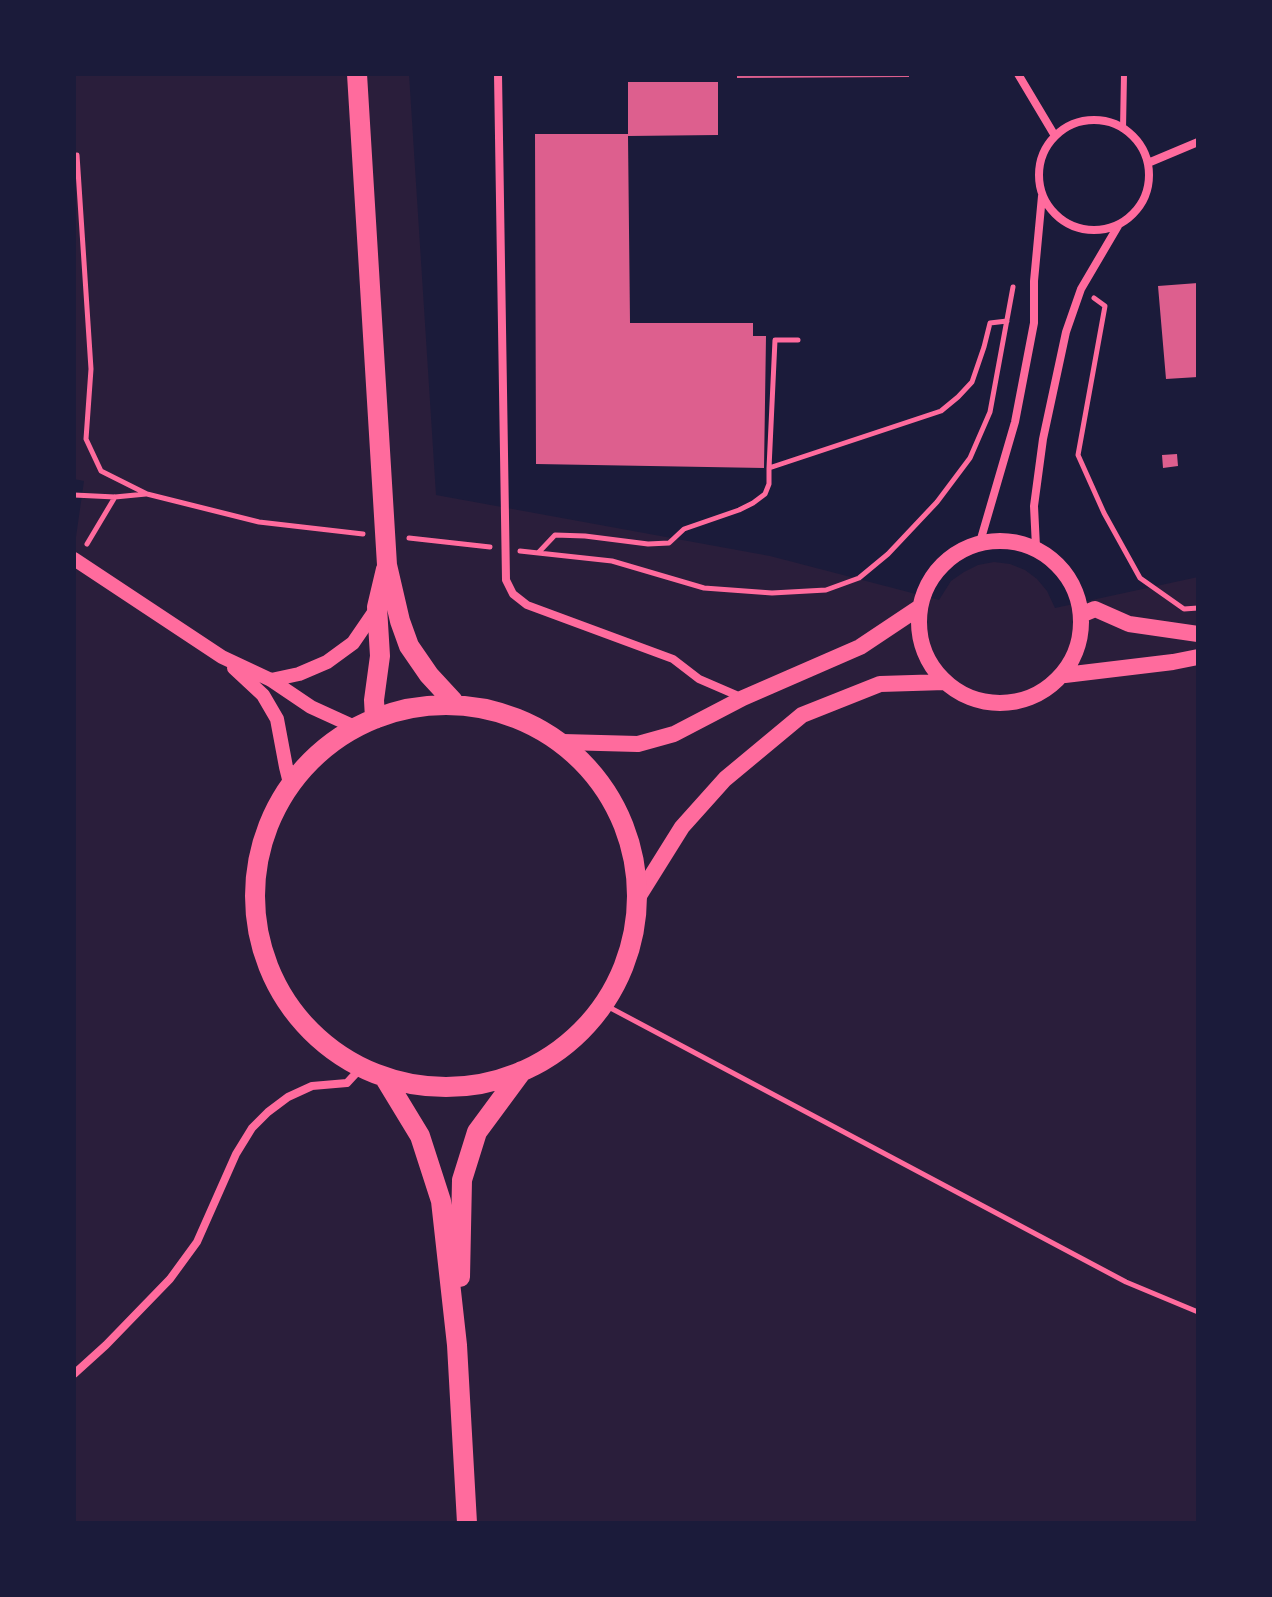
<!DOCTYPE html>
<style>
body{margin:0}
#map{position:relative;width:1272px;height:1597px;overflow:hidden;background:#1b1b3a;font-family:"Playfair Display",serif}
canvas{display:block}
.frame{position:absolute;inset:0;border:76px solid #1b1b3a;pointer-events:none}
</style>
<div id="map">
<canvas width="1272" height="1597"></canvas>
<div class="frame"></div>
</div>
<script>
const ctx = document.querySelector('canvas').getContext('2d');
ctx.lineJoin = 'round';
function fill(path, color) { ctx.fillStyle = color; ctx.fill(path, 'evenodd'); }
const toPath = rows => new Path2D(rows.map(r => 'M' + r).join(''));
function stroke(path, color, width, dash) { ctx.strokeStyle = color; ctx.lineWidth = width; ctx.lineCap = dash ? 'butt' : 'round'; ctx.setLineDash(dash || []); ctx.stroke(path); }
fill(toPath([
 [74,74,409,74,436,495,770,556,939,600,951,581,964,572,978,565,994,562,1010,564,1025,570,1037,579,1047,591,1055,608,1198,577,1198,1523,74,1523,74,551,84,481,74,479]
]), '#2a1e3b');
fill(toPath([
 [737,74,909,74,909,77,737,78],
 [628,82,718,82,718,135,628,136,630,323,753,323,753,336,766,336,764,468,536,464,535,134,628,134],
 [1198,283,1198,377,1166,379,1158,286],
 [1177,454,1178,466,1163,468,1162,455]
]), '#dd5f8e');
stroke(toPath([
 [77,155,91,369,86,439,101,471,147,494,259,522,363,534],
 [1094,298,1105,306,1078,455,1104,513,1140,578,1184,609,1198,608],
 [769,468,775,340,798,340],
 [74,495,115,497,146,494],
 [409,538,490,547],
 [87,544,115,497],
 [520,551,612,561,704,588,772,593,826,590,859,578,888,554,937,502,970,458,990,412,1013,287],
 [539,552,555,535,585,536,648,544,669,543,684,529,739,510,753,503,765,494,769,484,769,468,941,411,958,397,972,382,984,347,990,323,1007,321],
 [603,1004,1126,1282,1198,1312]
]), '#ff6b9d', 5);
stroke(toPath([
 [1123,129,1124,74]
]), '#ff6b9d', 6);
stroke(toPath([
 [498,74,506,580,513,594,527,605,673,659,699,679,743,698],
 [1018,74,1055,136],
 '1039 175a55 55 0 1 1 110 0a55 55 0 1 1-110 0Z',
 [1148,163,1198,142],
 [980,542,1015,422,1034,323,1034,281,1042,196],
 [1036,547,1034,506,1043,439,1066,332,1081,289,1118,226],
 [74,1374,106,1345,170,1279,197,1242,236,1154,252,1128,268,1112,288,1097,312,1086,347,1083,359,1070]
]), '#ff6b9d', 8);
stroke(toPath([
 [74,559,222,657,271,680,311,707,357,728],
 [234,668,263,695,277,719,286,767,291,787],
 [271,680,299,674,327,662,353,643,377,608]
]), '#ff6b9d', 14);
stroke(toPath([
 '919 622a81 81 0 1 1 162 0a81 81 0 1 1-162 0Z',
 [1083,614,1095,609,1129,624,1198,634],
 [1065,675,1173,662,1198,657],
 [563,742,638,744,674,734,743,698,860,647,920,607],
 [637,899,682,827,725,779,802,715,880,684,945,682]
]), '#ff6b9d', 16);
stroke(toPath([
 [357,74,387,565,400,621,409,646,429,675,453,701],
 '255 896a191 191 0 1 1 382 0a191 191 0 1 1-382 0Z',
 [375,719,374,700,380,656,377,607,386,569],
 [386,1080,420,1136,441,1201,457,1345,467,1523],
 [460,1277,462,1180,477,1132,522,1071]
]), '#ff6b9d', 20);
</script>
